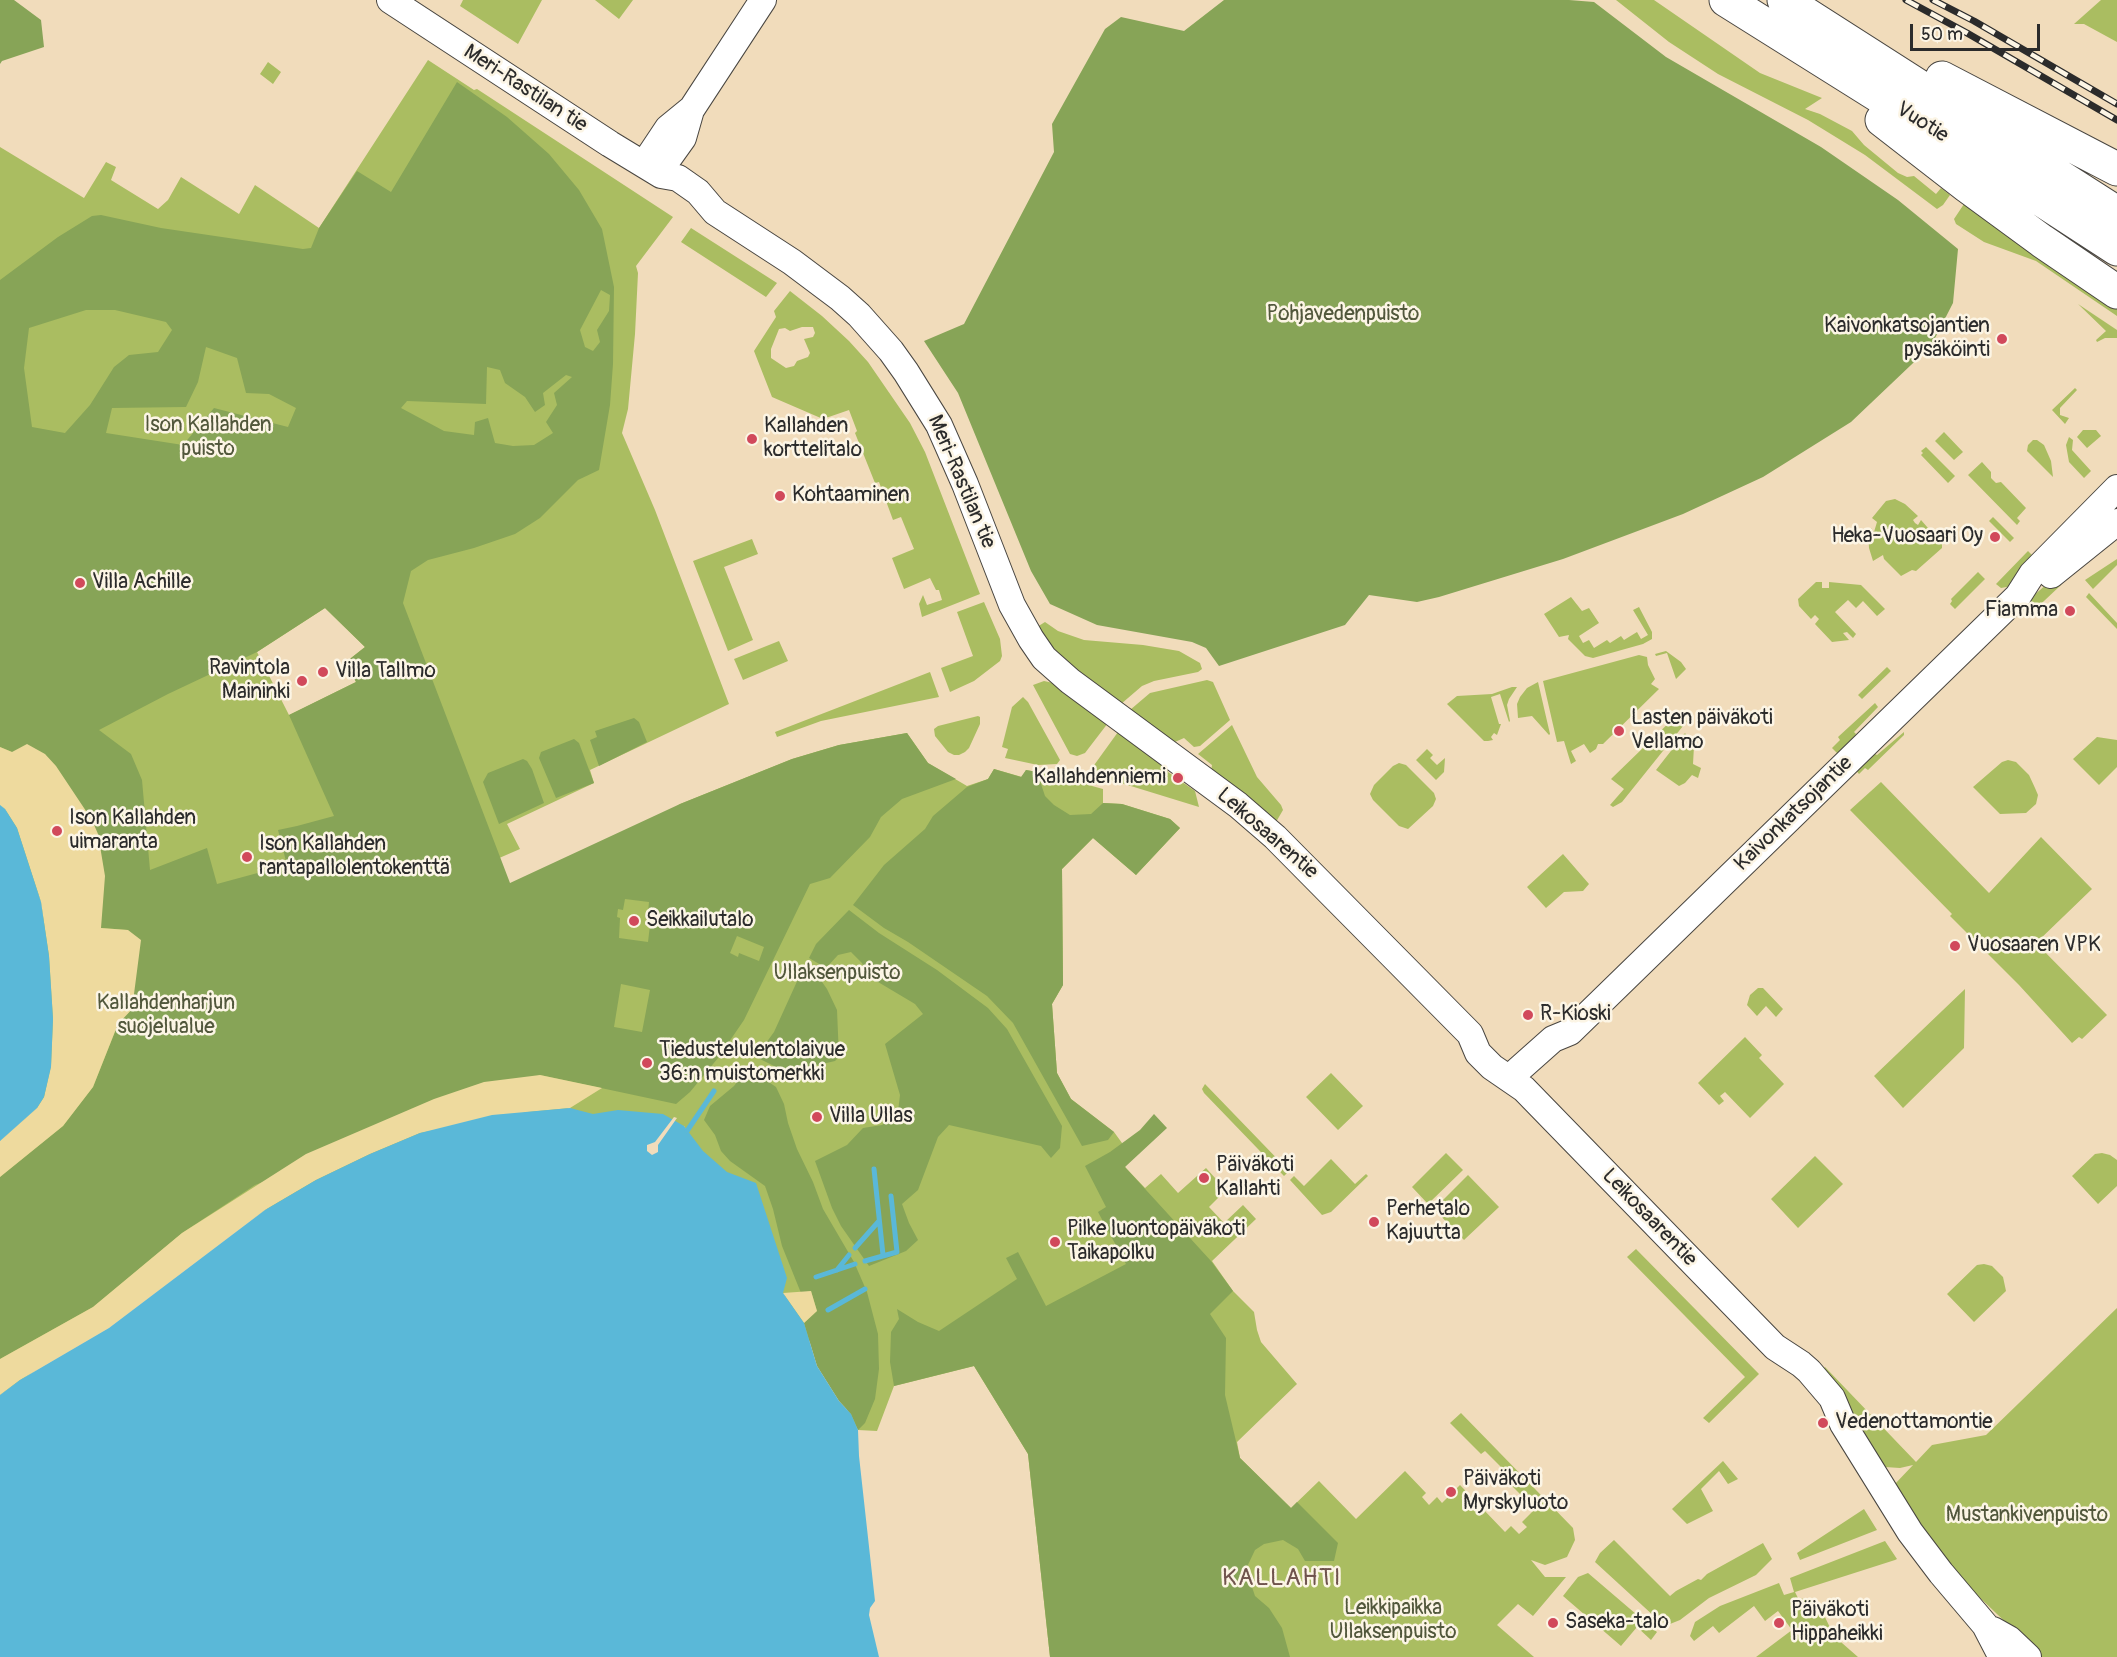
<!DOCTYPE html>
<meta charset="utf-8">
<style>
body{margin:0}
#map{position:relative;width:2117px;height:1657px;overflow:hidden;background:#f1dcbb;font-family:Pangolin,sans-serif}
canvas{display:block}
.scale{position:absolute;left:1910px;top:24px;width:130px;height:27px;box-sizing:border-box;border:3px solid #2b2b2b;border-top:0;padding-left:8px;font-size:18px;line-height:21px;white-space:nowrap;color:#2b2b2b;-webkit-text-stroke:4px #fcf5e5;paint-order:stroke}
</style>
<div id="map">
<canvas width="2117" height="1657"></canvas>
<div class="scale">50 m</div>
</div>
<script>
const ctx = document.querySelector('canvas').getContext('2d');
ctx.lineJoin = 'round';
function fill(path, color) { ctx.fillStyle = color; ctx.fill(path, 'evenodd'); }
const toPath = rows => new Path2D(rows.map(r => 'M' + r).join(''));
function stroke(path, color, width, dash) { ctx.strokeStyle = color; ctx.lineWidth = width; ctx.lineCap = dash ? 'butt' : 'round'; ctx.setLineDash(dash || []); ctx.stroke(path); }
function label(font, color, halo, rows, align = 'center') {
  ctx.font = font + ' Pangolin,sans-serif'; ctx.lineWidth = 5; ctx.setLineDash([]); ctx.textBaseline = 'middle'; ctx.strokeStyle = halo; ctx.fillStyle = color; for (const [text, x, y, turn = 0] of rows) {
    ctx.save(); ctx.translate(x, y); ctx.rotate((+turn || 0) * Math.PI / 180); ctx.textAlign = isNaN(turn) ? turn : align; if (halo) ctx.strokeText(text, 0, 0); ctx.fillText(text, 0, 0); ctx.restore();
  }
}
fill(toPath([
 [463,0,542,0,518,44,460,6],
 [595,0,633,0,619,19],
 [1616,0,1654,0,1760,73,1822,98,1805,109,1820,114,1852,131,1864,145,1898,173,1907,177,1914,176,1936,194,1941,188,1950,195,1943,205,1937,209,1865,155,1808,120,1718,74,1669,42],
 [2101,0,2117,0,2117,42,2084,24,2074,24],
 [428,60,474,90,477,89,673,217,636,266,638,273,635,334,628,409,622,433,655,510,729,704,590,770,594,783,507,824,520,849,490,862,0,1264,0,1141,37,1108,43,918,41,902,5,809,0,805,0,147,84,198,106,162,116,167,111,180,158,209,168,200,181,177,239,214,255,185,319,228],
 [325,608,365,647,346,662,356,682,289,715,257,652],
 [268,62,281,72,273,84,260,74],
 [1970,195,2117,302,2117,316,2036,261,1984,242,1956,224,1954,219],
 [691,228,777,283,766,297,681,242],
 [790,291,822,316,849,341,868,362,910,423,925,452,980,594,922,617,919,604,923,595,927,605,942,600,939,590,936,590,930,578,904,589,892,558,914,549,901,517,893,520,879,482,875,483,855,433,857,431,849,410,823,419,772,397,754,351,776,317,774,311],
 [802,327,813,327,815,333,813,337,804,339,810,353,808,357,797,361,794,366,786,368,771,358,771,349,779,329,785,328,790,331],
 [2078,304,2117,330,2117,338,2105,338,2097,342,2096,340,2106,331],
 [2075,388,2077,390,2060,408,2060,415,2069,418,2065,424,2052,410],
 [2083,430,2096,430,2101,436,2087,448,2077,437],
 [1944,432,1963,452,1954,460,1935,441],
 [2069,437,2073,440,2072,450,2091,471,2084,478,2069,462,2066,445],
 [2033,440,2037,440,2044,445,2051,461,2053,477,2027,451,2028,445],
 [1926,447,1955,476,1948,483,1921,455,1923,453,1921,451],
 [1982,462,1991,472,1991,478,1996,483,2001,482,2026,508,2017,518,2020,521,2017,525,1968,475],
 [1895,499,1905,504,1918,516,1913,520,1915,523,1918,525,1921,520,1942,544,1942,548,1916,571,1912,570,1901,576,1884,559,1883,555,1873,561,1869,548,1868,529,1871,528,1874,532,1877,522,1872,518,1886,501],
 [1993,517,2014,538,2010,542,1989,521],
 [752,539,758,554,724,567,753,640,728,651,693,561],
 [2028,551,2037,560,2012,586,2001,588,1996,584],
 [2117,559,2117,565,2093,589,2085,580],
 [1978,572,1985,579,1955,609,1950,604,1952,601,1951,599],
 [2054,578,2061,585,2027,617,2023,613,2026,602],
 [1816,582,1822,582,1822,588,1829,588,1829,582,1861,585,1885,609,1877,616,1863,601,1856,608,1848,600,1835,612,1856,634,1853,638,1847,632,1843,633,1849,640,1832,642,1815,624,1819,619,1815,615,1811,619,1799,606,1798,599],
 [2089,593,2117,623,2117,629,2086,597],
 [1571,597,1582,611,1589,608,1599,623,1579,636,1583,643,1589,640,1594,648,1607,640,1610,643,1621,636,1624,640,1637,632,1641,639,1648,635,1633,610,1639,607,1652,632,1652,639,1643,644,1593,658,1585,656,1568,639,1569,635,1559,637,1544,614],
 [984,602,1000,639,1002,656,1000,661,974,681,950,692,941,668,973,656,957,612],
 [1045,622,1058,631,1084,640,1143,645,1179,651,1200,663,1202,669,1198,672,1154,681,1142,686,1121,704,1070,666,1055,650,1037,627],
 [779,641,788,661,743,680,734,659],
 [1666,651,1681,662,1686,669,1676,679,1667,653,1656,656,1655,654],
 [1639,655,1647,657,1648,665,1655,679,1651,684,1659,689,1603,744,1598,744,1596,749,1590,753,1584,744,1571,751,1576,761,1571,764,1564,741,1557,742,1543,681],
 [1887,667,1891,671,1862,699,1858,695],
 [930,672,939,697,821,721,777,737,775,732],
 [1207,680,1213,682,1230,720,1200,746,1194,747,1184,738,1175,742,1130,710,1150,693],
 [1044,681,1058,684,1108,723,1085,753,1077,756,1070,754,1033,685],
 [1538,682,1550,734,1549,735,1532,716,1518,718,1517,704,1520,697,1527,688],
 [1512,687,1517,687,1509,699,1507,705,1510,721,1509,722,1500,694,1491,697,1499,724,1501,724,1497,735,1494,733,1491,737,1493,740,1488,741,1484,741,1447,704,1457,696,1492,694],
 [1023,697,1028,702,1060,760,1057,764,1038,765,1005,758,1008,749,1002,747,1012,707],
 [1875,703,1878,707,1854,732,1856,734,1851,744,1840,756,1832,748,1840,740,1838,737],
 [1679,713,1687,721,1622,802,1613,807,1610,805,1624,789,1611,779],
 [978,716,980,717,980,724,969,748,965,752,959,755,954,755,948,752,935,736,934,729,938,726],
 [1232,725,1257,777,1281,805,1283,810,1276,822,1211,772,1212,765,1198,754],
 [1118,732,1155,758,1168,772,1195,791,1199,807,1095,775,1092,768],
 [1904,732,1904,735,1868,770,1865,768,1859,774,1854,768,1875,754,1877,755],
 [907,733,928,763,967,786,988,779,994,769,1022,777,1026,770,1037,772,1065,770,1092,786,1103,789,1103,803,1122,804,1170,819,1180,828,1136,875,1093,838,1062,869,1063,985,1052,1004,1057,1073,1071,1099,1114,1132,1122,1143,1125,1167,1145,1188,1161,1174,1178,1193,1206,1168,1226,1190,1209,1207,1224,1223,1243,1205,1256,1219,1212,1261,1233,1291,1254,1312,1257,1330,1261,1342,1297,1384,1237,1442,1240,1458,1291,1508,1319,1481,1356,1519,1405,1471,1426,1493,1422,1497,1429,1505,1437,1497,1442,1503,1460,1485,1505,1532,1511,1526,1519,1534,1527,1527,1522,1522,1535,1509,1504,1478,1508,1474,1485,1451,1481,1454,1450,1423,1461,1413,1573,1528,1575,1540,1567,1557,1545,1565,1531,1560,1545,1577,1566,1577,1533,1616,1518,1604,1497,1625,1534,1657,1050,1657,1028,1454,974,1366,894,1386,877,1431,858,1430,783,1293,684,1126,577,1120,570,1108,265,1210,0,1395,0,1301,680,804,792,759,839,745],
 [1685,733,1694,746,1693,764,1701,768,1698,778,1692,775,1685,783,1679,786,1656,770],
 [2097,737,2117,740,2117,767,2099,785,2073,759],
 [1427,749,1433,755,1430,758,1437,765,1445,758,1444,772,1436,780,1416,760],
 [2008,760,2016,762,2029,775,2035,788,2038,795,2036,804,2026,813,2000,814,1973,787,2002,762],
 [1399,763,1406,765,1434,793,1436,799,1433,806,1408,829,1399,826,1373,800,1370,794,1374,785,1393,766],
 [1881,782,1989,893,2041,837,2092,889,2036,943,2107,1015,2082,1039,2079,1037,2072,1043,2019,985,1950,916,1952,914,1850,810],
 [1563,854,1589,884,1583,891,1564,892,1546,908,1527,887],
 [1758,988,1763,988,1783,1009,1776,1017,1766,1006,1757,1016,1747,1005,1750,995],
 [1965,989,1964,1048,1903,1108,1874,1076],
 [1745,1037,1762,1055,1759,1058,1784,1084,1750,1118,1725,1092,1720,1096,1724,1101,1719,1105,1698,1083],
 [1331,1073,1363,1106,1338,1130,1306,1097],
 [1205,1084,1289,1171,1284,1176,1204,1093,1202,1089],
 [1446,1153,1463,1170,1428,1204,1412,1187],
 [2102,1153,2110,1155,2117,1160,2117,1186,2098,1204,2072,1176,2095,1154],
 [1815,1156,1843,1184,1798,1228,1771,1199],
 [1331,1159,1355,1184,1366,1174,1368,1176,1331,1212,1322,1215,1290,1180,1294,1176,1304,1186],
 [1468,1175,1499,1207,1464,1240,1434,1209],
 [1636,1249,1759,1374,1709,1423,1703,1418,1745,1377,1627,1257],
 [1984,1264,1992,1266,2003,1277,2006,1291,1974,1322,1947,1294,1977,1265],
 [2117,1308,2117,1657,2042,1657,1975,1593,1949,1564,1913,1513,1895,1484,1913,1465,1900,1468,1885,1467,1846,1402,1819,1373,1825,1367,1916,1462,1932,1445,1986,1435],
 [1723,1461,1738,1479,1728,1484,1719,1471,1701,1489,1713,1511,1687,1524,1672,1509],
 [1864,1509,1877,1530,1800,1560,1797,1553],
 [1614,1540,1670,1596,1676,1591,1698,1579,1701,1580,1707,1574,1763,1543,1772,1559,1756,1575,1709,1598,1680,1620,1670,1624,1662,1622,1655,1617,1595,1562,1600,1553],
 [1885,1541,1897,1559,1895,1560,1795,1592,1798,1598,1810,1600,1816,1604,1824,1615,1834,1636,1858,1657,1756,1657,1792,1630,1778,1611,1765,1621,1754,1606,1719,1633,1713,1626,1694,1641,1690,1636,1695,1622,1720,1606,1779,1583,1784,1595,1794,1592,1790,1578],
 [1588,1573,1657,1632,1651,1640,1637,1627,1621,1646,1563,1596,1578,1577]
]), '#aabd61');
fill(toPath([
 [0,0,14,0,41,20,44,47,2,61,0,64],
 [1224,0,1569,0,1594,2,1666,57,1821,147,1898,200,1958,249,1953,303,1931,346,1851,422,1763,477,1683,514,1563,559,1439,597,1417,602,1369,595,1345,625,1219,666,1206,648,1192,642,1097,625,1050,604,1031,571,958,393,924,341,964,324,1054,152,1052,124,1105,29,1121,17,1184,31],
 [457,82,507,117,549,154,579,190,602,229,614,287,613,364,610,405,599,470,578,480,540,518,515,534,474,548,428,560,411,571,403,603,510,883,680,804,792,759,839,745,907,733,928,763,956,779,902,799,881,817,870,837,830,878,810,884,744,1020,718,1058,690,1092,676,1104,540,1075,255,1185,182,1233,93,1307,0,1359,0,1177,63,1126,93,1087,118,1024,135,1006,128,930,101,928,92,820,79,803,12,752,0,747,0,280,58,237,92,216,101,215,161,228,303,249,311,248,319,228,357,171,391,192],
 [601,290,610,295,609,311,597,330,600,342,593,351,585,347,580,330],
 [86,310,115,310,166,322,172,330,158,352,129,355,114,367,90,405,65,433,32,427,24,368,29,328],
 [206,347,237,358,246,393,269,394,296,408,288,427,214,408,183,445,106,433,112,408,186,407,198,382],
 [487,367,500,370,505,383,525,397,535,412,545,405,543,393,566,375,572,377,554,393,557,405,546,422,553,433,534,445,513,446,495,443,488,418,475,422,474,435,444,431,401,408,407,401,486,404],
 [325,608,365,647,346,662,356,682,289,715,334,816,297,826,278,830,287,865,217,884,207,848,150,870,142,780,131,754,99,730,168,694,257,652],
 [625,899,649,902,647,924,650,925,648,942,619,938,620,918,617,917,618,909,623,910],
 [737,936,764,947,759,961,739,953,738,957,730,953],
 [621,984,650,990,642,1032,614,1027],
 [634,718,639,722,647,742,599,766,590,740,597,737,595,731],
 [574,739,579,743,594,783,556,798,539,758,541,752],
 [523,759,527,761,532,769,544,803,499,824,483,782,488,773],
 [994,769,1021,777,1026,770,1037,772,1045,796,1054,805,1070,815,1091,814,1103,803,1122,804,1170,819,1180,828,1136,875,1093,838,1062,869,1063,985,1052,1004,1057,1073,1071,1099,1114,1132,1108,1140,1082,1146,1013,1023,987,996,908,942,884,928,853,905,884,865,925,829,933,816,967,787,988,779],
 [849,910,879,933,937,970,988,1008,1007,1029,1062,1126,1060,1148,1051,1158,1041,1146,949,1125,938,1137,918,1190,902,1204,909,1223,918,1240,906,1251,869,1266,841,1226,832,1208,815,1161,847,1145,863,1128,882,1125,898,1112,900,1095,885,1044,923,1014,915,1004,868,976,862,963,851,952,838,955,826,968,809,958,816,944],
 [804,966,815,972,827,989,837,1010,839,1057,835,1061,792,1071,784,1071,756,1057,774,1032],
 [748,1068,776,1087,784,1104,788,1123,797,1149,813,1182,823,1209,854,1262,867,1292,878,1334,879,1369,875,1399,865,1423,858,1430,851,1414,839,1401,817,1366,804,1323,817,1311,811,1291,801,1293,782,1246,773,1209,765,1186,730,1161,721,1151,715,1135,704,1120,710,1106,734,1086],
 [1154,1114,1167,1128,1125,1167,1211,1261,1233,1291,1210,1314,1226,1338,1225,1395,1240,1458,1291,1508,1297,1502,1338,1543,1334,1561,1305,1561,1298,1549,1283,1540,1264,1544,1255,1550,1246,1569,1255,1596,1269,1608,1282,1628,1290,1657,1050,1657,1028,1454,974,1366,894,1386,890,1362,891,1332,899,1319,897,1309,918,1322,939,1331,1017,1279,1006,1258,1018,1252,1046,1306,1126,1264,1098,1212,1106,1207,1085,1166,1110,1152,1140,1130]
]), '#87a457');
fill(toPath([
 [27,744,45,754,56,766,92,820,98,834,105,876,101,928,128,930,141,940,134,994,135,1006,118,1024,93,1087,63,1126,0,1177,0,1141,37,1108,44,1097,51,1066,53,1019,49,956,41,902,17,828,5,809,0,805,0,747,12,752],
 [540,1075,602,1088,570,1108,528,1112,420,1133,370,1154,316,1180,265,1210,109,1328,20,1380,0,1395,0,1359,93,1307,182,1233,306,1154,434,1099,484,1082],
 [811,1291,817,1311,804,1323,783,1293]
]), '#eeda9e');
fill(toPath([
 [0,805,5,809,17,828,41,902,49,956,53,1019,51,1067,44,1097,37,1108,0,1141],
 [570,1108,593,1114,618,1110,663,1114,684,1126,703,1151,727,1172,756,1183,787,1278,783,1293,804,1323,817,1366,839,1401,851,1414,858,1430,859,1456,875,1601,870,1608,869,1615,879,1657,0,1657,0,1395,20,1380,109,1328,265,1210,316,1180,370,1154,420,1133,492,1115]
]), '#5ab8d8');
fill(toPath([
 [674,1117,677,1118,658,1145,658,1152,652,1155,647,1151,647,1145,655,1142]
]), '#f1dcbb');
stroke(toPath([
 [687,1131,714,1091],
 [874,1169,883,1255],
 [855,1248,879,1221],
 [865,1261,897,1252,891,1196],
 [837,1270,849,1255],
 [816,1277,855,1264],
 [828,1310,865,1289]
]), '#5ab8d8', 5);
const tertiary = toPath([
 [390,0,610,144,661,175,678,178,698,192,715,212,792,262,840,298,859,315,891,351,906,372,939,425,965,484,1012,605,1031,639,1044,658,1070,681,1238,805,1275,837,1470,1034,1478,1053,1492,1067,1524,1089,1775,1347,1801,1364,1809,1371,1832,1398,1843,1424,1910,1532,1941,1573,1985,1625,1998,1650,2005,1657],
 [644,164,668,128,690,110],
 [658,173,683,138,691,110,763,0],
 [2051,575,2117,522],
 [1517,1071,1553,1039,1570,1032,2018,596,2032,574,2117,488],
 [1993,1630,2009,1639,2028,1657]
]);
const primary = toPath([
 [1726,0,1954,143,2117,249],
 [1784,0,2117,213],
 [1942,78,2117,169],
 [1882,120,1967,186,2042,241,2117,292]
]);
stroke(tertiary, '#494641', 28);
stroke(primary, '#494641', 35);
stroke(tertiary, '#fff', 26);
stroke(primary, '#fff', 33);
const rail = toPath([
 [1906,0,1967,33,2117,120],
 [1933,0,1974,21,2117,104]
]);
stroke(rail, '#2b2b2b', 7);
stroke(rail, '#fcf5e5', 4.5, [14]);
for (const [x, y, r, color] of [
 [2002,339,6,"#d1495b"],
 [752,439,6,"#d1495b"],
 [780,496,6,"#d1495b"],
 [1995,537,6,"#d1495b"],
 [80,583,6,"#d1495b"],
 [2070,611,6,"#d1495b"],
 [323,672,6,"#d1495b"],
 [302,681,6,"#d1495b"],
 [1619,731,6,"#d1495b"],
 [1178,778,6,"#d1495b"],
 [57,831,6,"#d1495b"],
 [247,857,6,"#d1495b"],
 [634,921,6,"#d1495b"],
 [1955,946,6,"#d1495b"],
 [1528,1015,6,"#d1495b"],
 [647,1063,6,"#d1495b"],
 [817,1117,6,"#d1495b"],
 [1204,1178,6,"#d1495b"],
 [1374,1222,6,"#d1495b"],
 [1055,1242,6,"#d1495b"],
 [1823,1423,6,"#d1495b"],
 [1451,1492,6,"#d1495b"],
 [1553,1623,6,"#d1495b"],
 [1779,1623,6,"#d1495b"]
]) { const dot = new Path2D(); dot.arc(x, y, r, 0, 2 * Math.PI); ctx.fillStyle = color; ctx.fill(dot); stroke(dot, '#fcf5e5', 2); }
label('21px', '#2b2b2b', '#fcf5e5', [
 ["Meri-Rastilan tie",525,89,33],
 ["Vuotie",1922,123,32],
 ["Meri-Rastilan tie",961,482,67],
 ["Kaivonkatsojantie",1794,814,-44],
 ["Leikosaarentie",1267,834,41],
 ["Leikosaarentie",1649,1218,46]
]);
label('21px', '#51573b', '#fcf5e5', [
 ["Pohjavedenpuisto",1343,315],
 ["Ison Kallahden",208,426],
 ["puisto",208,450],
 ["Ullaksenpuisto",837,974],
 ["Kallahdenharjun",166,1004],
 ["suojelualue",166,1028],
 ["Mustankivenpuisto",2027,1516],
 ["Leikkipaikka",1393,1609],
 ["Ullaksenpuisto",1393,1633]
]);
label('21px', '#2b2b2b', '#fcf5e5', [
 ["Kaivonkatsojantien",1990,327,"right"],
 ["pysäköinti",1990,351,"right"],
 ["Kallahden",764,427],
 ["korttelitalo",764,451],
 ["Kohtaaminen",792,496],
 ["Heka-Vuosaari Oy",1983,537,"right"],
 ["Villa Achille",92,583],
 ["Fiamma",2058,611,"right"],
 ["Ravintola",290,669,"right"],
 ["Maininki",290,693,"right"],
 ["Villa Tallmo",335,672],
 ["Lasten päiväkoti",1631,719],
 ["Vellamo",1631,743],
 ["Kallahdenniemi",1166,778,"right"],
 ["Ison Kallahden",69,819],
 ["uimaranta",69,843],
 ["Ison Kallahden",259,845],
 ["rantapallolentokenttä",259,869],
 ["Seikkailutalo",646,921],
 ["Vuosaaren VPK",1967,946],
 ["R-Kioski",1540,1015],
 ["Tiedustelulentolaivue",659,1051],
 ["36:n muistomerkki",659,1075],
 ["Villa Ullas",829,1117],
 ["Päiväkoti",1216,1166],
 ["Kallahti",1216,1190],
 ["Perhetalo",1386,1210],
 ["Kajuutta",1386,1234],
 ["Pilke luontopäiväkoti",1067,1230],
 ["Taikapolku",1067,1254],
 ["Vedenottamontie",1835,1423],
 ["Päiväkoti",1463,1480],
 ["Myrskyluoto",1463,1504],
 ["Päiväkoti",1791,1611],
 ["Hippaheikki",1791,1635],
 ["Saseka-talo",1565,1623]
], 'left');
ctx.letterSpacing = '1.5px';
label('24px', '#6f534d', '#fcf5e5', [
 ["KALLAHTI",1282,1579]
]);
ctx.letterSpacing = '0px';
</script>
